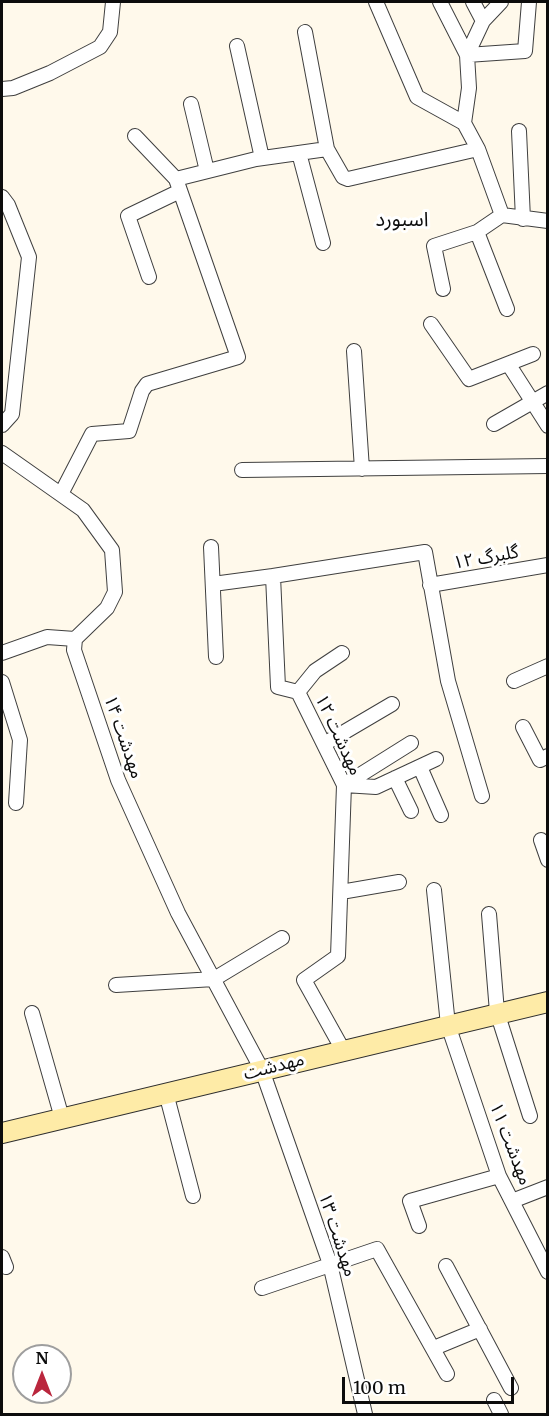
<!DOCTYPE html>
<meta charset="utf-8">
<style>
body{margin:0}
#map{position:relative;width:549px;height:1416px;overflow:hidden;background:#fff9eb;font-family:Merriweather,serif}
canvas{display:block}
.frame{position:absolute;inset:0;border:3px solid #0c0c0c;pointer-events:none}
.north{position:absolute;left:12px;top:1344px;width:60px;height:60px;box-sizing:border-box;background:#fff;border:2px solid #9e9e9e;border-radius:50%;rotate:0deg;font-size:16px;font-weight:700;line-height:24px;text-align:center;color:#0c0c0c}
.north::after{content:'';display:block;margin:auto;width:21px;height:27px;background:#ba263d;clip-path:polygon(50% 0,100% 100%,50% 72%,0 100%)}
.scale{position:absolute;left:342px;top:1377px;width:172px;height:27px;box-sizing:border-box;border:3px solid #0c0c0c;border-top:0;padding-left:8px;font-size:18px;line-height:21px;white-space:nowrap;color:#0c0c0c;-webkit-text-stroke:4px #fff;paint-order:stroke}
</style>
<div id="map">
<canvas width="549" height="1416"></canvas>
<div class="frame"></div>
<div class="north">N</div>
<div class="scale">100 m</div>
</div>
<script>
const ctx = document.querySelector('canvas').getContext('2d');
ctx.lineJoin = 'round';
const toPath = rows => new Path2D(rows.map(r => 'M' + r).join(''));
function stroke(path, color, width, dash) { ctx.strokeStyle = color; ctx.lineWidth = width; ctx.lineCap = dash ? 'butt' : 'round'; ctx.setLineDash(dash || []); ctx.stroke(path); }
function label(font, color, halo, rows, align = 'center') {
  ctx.font = font + ' Merriweather,"Noto Sans Arabic",serif'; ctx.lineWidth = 6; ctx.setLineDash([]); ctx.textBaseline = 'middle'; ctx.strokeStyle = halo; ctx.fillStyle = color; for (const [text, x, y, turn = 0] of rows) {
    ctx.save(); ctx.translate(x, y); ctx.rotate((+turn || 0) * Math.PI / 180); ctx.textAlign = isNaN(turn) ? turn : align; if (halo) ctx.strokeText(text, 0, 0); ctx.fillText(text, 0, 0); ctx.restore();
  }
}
const street = toPath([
 [376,2,417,97,464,123,478,149,502,215],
 [440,2,467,55,469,88,464,123],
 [473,2,483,21],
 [501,2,483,21,467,55,525,51,529,2],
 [305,32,327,149],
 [237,46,262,158],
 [2,89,13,88,50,73,100,47,110,32,113,2],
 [191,104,207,171],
 [519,131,523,219],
 [135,136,176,179],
 [299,153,323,243],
 [2,197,8,205,29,257,12,414,2,425],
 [502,215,548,221],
 [477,232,507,309],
 [149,277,128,216,180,191],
 [443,289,434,246,477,232,502,215],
 [431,324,469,379,533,354],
 [354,351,362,469],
 [509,365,548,426],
 [494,424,548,393],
 [2,453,83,510,112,550,115,592,107,608,75,639,74,650,118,780,178,913,262,1070,330,1264,365,1414],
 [242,470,548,466],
 [61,494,92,434,129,431,142,391,147,384,238,357,176,179,256,159,327,149,343,177,348,179,478,149],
 [211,547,216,657],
 [213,584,273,576],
 [430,585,548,565],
 [2,653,47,637,75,639],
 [514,681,548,666],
 [2,682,20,740,16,803],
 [298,692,315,671,342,653],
 [523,727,540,760,548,756],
 [324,744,392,704],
 [420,767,441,815],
 [395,778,411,811],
 [344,785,376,787,436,759],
 [344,785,411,743],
 [541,840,548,860],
 [434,890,448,1025,499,1176,548,1272],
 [341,892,399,882],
 [489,914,497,1012,530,1116],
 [116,985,214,979,282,938],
 [32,1013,62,1118],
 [343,1050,304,980,338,956,344,785,298,692,278,687,273,576,425,552,448,681,482,796],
 [166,1093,193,1196],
 [512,1201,548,1187],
 [419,1226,410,1201,499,1176],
 [2,1257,6,1267],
 [446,1266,511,1388],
 [262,1288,377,1249,447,1374],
 [434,1348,480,1329],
 [494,1400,501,1414]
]);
const secondary = toPath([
 [2,1133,548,1002]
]);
stroke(street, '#3f3f3f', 16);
stroke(secondary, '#2e2e2e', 22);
stroke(street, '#fff', 14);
stroke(secondary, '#feeba7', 20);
label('18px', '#0c0c0c', '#fff', [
 ["گلبرگ ١٢",486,558,-10],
 ["مهدشت ۱۲",338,735,65],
 ["مهدشت ۱۴",123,737,71],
 ["مهدشت",274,1067,-14],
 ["مهدشت ۱۱",510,1144,69],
 ["مهدشت ۱۳",337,1235,72]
]);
label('20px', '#0c0c0c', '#fff', [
 ["اسبورد",402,220]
]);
</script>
